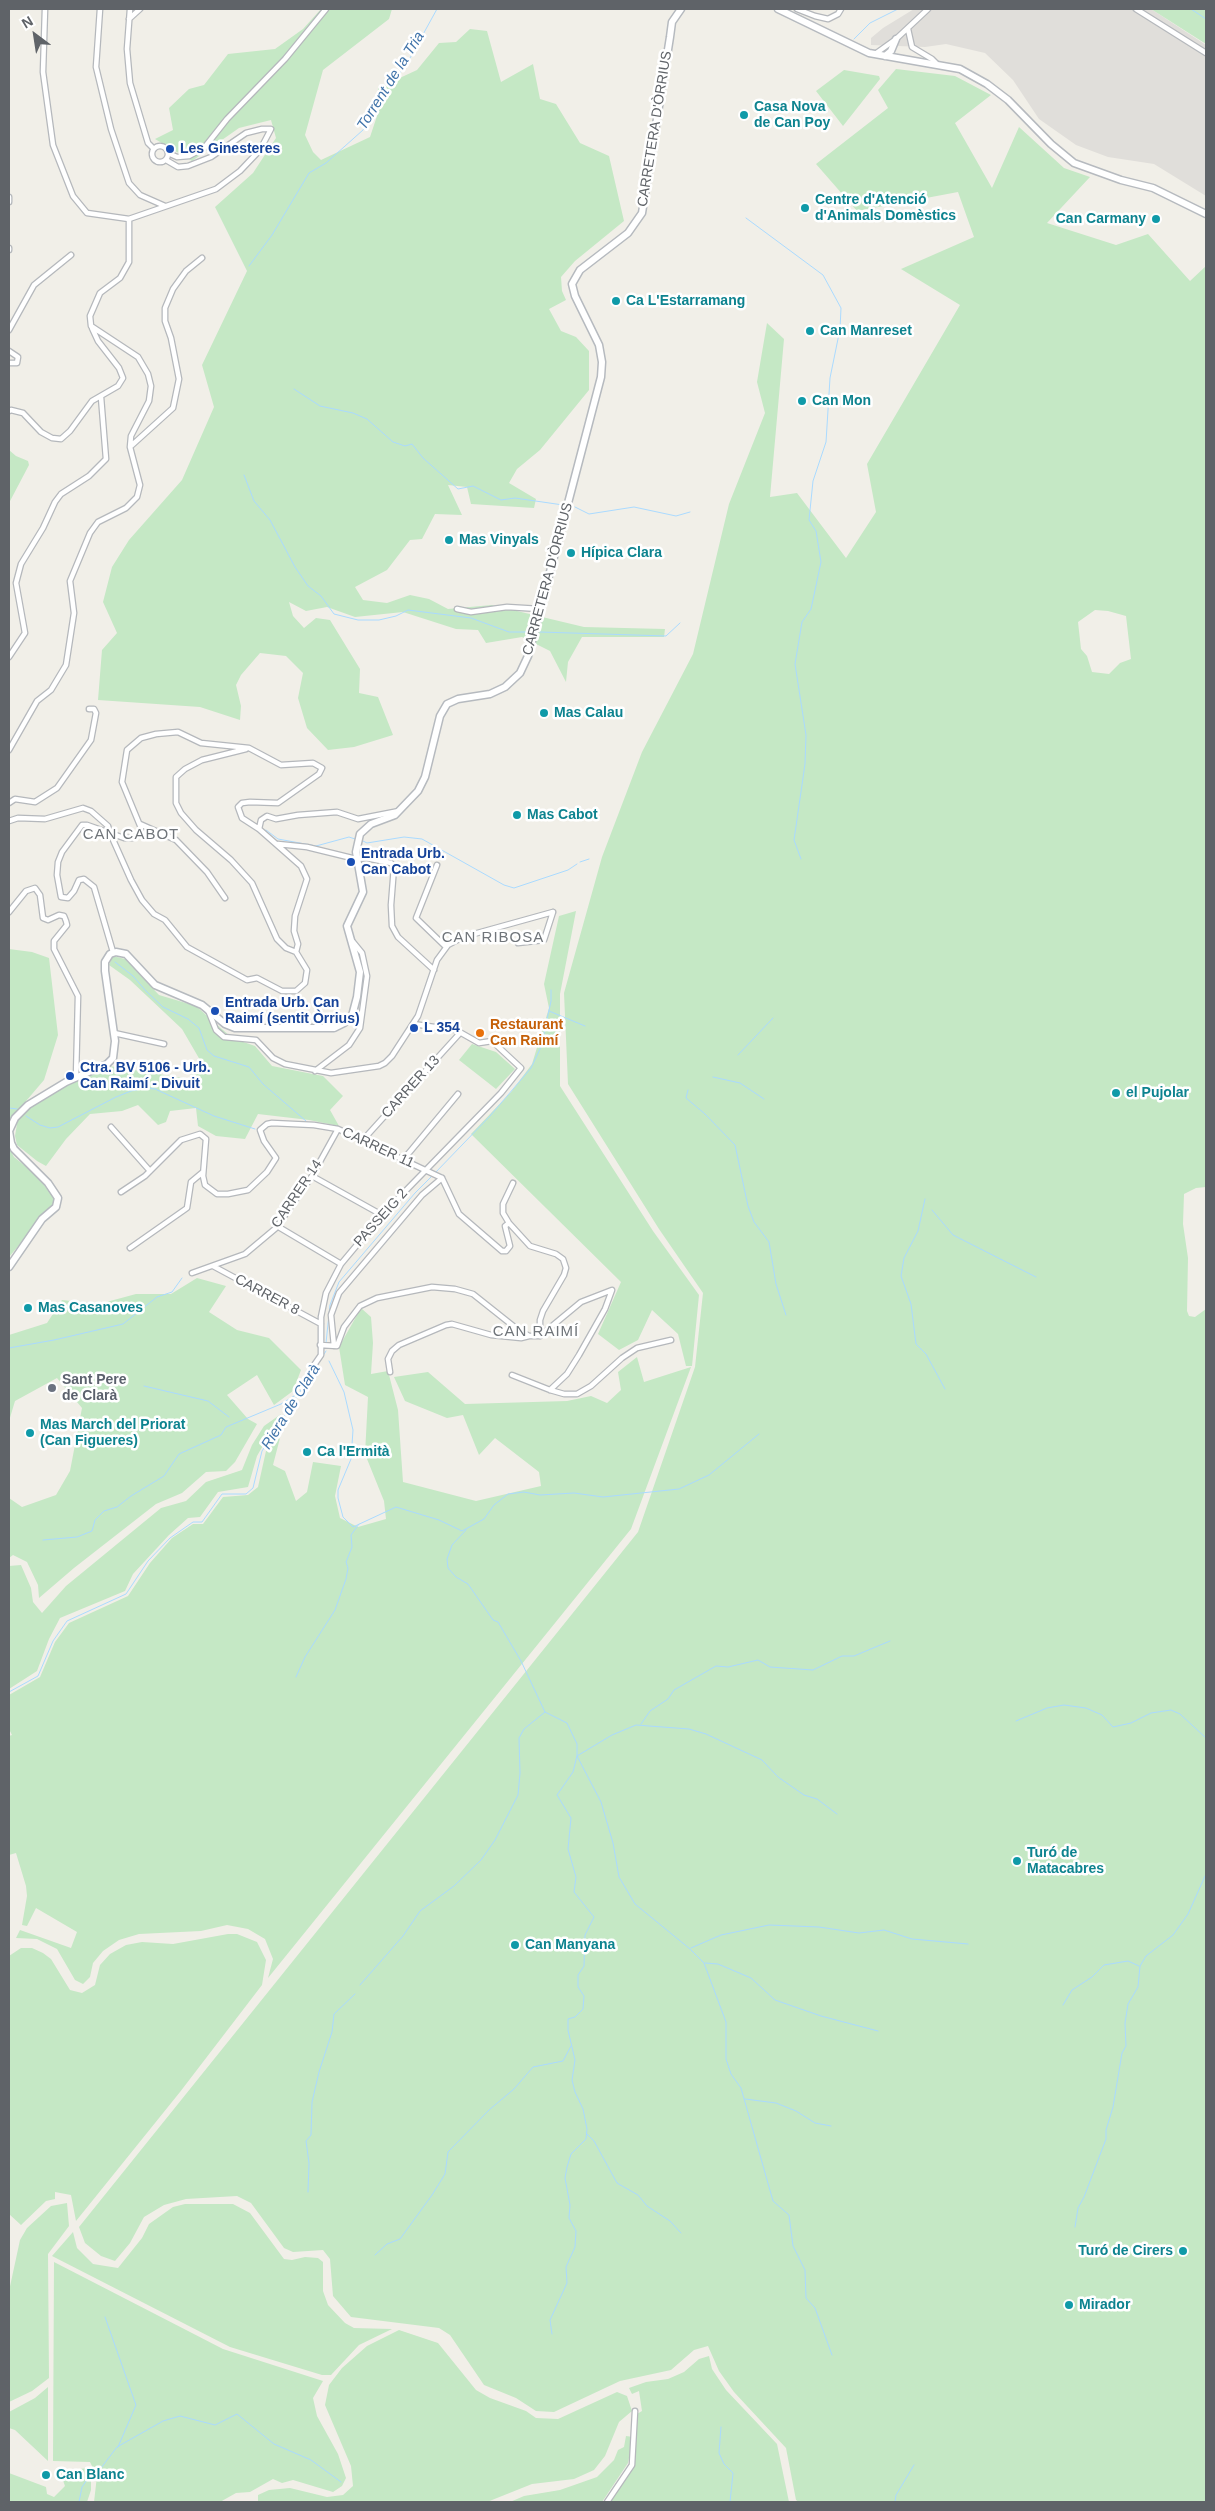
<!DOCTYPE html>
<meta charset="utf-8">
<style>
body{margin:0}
#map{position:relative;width:1215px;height:2511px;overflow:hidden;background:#f1efe8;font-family:Helvetica,sans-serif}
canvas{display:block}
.frame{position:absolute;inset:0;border:10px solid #5f6368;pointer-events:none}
.north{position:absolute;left:10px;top:10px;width:50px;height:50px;-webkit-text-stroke:4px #fff;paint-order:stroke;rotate:329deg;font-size:14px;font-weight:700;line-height:20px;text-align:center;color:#5f6368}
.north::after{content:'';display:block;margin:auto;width:18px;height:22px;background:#5f6368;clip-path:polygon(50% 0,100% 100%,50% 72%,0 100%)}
</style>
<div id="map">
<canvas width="1215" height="2511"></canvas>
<div class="frame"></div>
<div class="north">N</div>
</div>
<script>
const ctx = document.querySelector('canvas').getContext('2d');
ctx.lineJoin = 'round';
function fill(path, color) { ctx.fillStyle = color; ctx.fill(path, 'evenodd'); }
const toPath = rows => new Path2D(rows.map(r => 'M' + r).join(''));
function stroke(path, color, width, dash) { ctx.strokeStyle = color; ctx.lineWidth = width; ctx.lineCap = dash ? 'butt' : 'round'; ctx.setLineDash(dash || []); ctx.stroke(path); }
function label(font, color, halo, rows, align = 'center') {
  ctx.font = font + ' Helvetica,sans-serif'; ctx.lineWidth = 5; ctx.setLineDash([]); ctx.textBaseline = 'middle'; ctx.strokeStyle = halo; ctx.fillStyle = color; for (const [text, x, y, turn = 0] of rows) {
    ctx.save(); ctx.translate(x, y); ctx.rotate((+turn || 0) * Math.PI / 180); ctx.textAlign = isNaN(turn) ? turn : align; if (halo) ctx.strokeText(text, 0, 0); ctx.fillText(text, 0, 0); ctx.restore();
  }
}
fill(toPath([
 [914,9,1151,9,1206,45,1206,196,1154,164,1108,157,1076,145,1039,119,1013,80,985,53,946,44,925,47,871,45,871,38,883,28]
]), '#e0deda');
fill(toPath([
 [321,9,392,9,389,19,323,70,305,135,313,152,321,160,370,137,379,110,378,88,417,70,439,43,456,42,470,29,487,31,501,82,533,64,540,99,556,104,580,143,609,156,624,221,575,261,561,277,562,291,566,300,549,309,561,331,576,337,589,351,589,390,540,450,517,469,509,483,536,499,534,508,471,504,467,487,448,485,462,515,435,514,422,539,410,540,387,570,355,587,363,600,387,603,410,595,429,599,448,609,492,605,584,627,665,629,664,637,582,637,568,662,566,682,550,651,522,637,486,643,478,630,456,629,403,612,355,617,327,607,306,611,289,602,293,616,304,628,316,618,330,620,360,669,359,693,378,697,393,735,354,747,328,750,307,728,298,698,303,673,286,656,260,653,241,675,236,685,241,706,240,720,200,707,98,700,102,650,117,633,103,602,112,567,129,540,182,480,214,407,202,365,247,271,215,207,253,173,276,138,271,120,239,128,192,161,155,139,173,130,169,108,189,89,204,85,228,54,275,49,303,29],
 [1151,9,1206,9,1206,45,1206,44],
 [896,69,955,76,991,95,955,123,992,188,1019,127,1064,168,1090,177,1047,223,1116,245,1148,234,1190,281,1206,266,1206,1187,1196,1188,1184,1194,1183,1224,1188,1258,1187,1311,1189,1316,1195,1317,1206,1309,1206,2502,799,2502,796,2500,786,2448,734,2392,719,2371,708,2346,694,2350,671,2370,620,2381,554,2412,536,2411,516,2398,484,2385,450,2335,439,2328,351,2317,333,2296,330,2259,323,2250,293,2252,284,2248,251,2203,237,2196,186,2199,164,2205,144,2217,130,2243,115,2261,101,2256,85,2243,79,2227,638,1532,695,1367,703,1293,659,1229,568,1084,564,993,602,857,642,752,693,654,729,504,765,413,757,382,767,323,784,339,770,497,797,493,846,558,876,512,867,464,960,305,901,269,974,237,958,192,857,211,816,164,888,108,878,90],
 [1095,610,1108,611,1126,616,1131,659,1120,663,1109,674,1092,672,1087,656,1081,649,1078,622],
 [844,70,879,76,880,79,843,126,816,91],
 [9,450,16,456,28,461,29,465,9,503],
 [576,911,560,994,560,1086,653,1231,699,1295,692,1366,686,1366,678,1334,652,1310,638,1340,619,1350,598,1334,621,1282,471,1134,511,1092,532,1064,549,1008,544,984,559,916],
 [9,949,32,952,49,958,58,1035,44,1080,9,1121],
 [113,956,125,959,159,995,196,1006,232,1038,255,1046,272,1066,323,1076,343,1096,330,1110,339,1126,309,1120,258,1114,245,1139,216,1136,198,1126,196,1108,170,1111,166,1122,158,1125,138,1105,122,1111,90,1114,66,1139,46,1166,37,1161,17,1145,15,1136,18,1118,36,1103,78,1078,109,1066,189,1079,200,1060,182,1029,130,980,109,965],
 [472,1044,496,1052,515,1069,496,1089,459,1060],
 [9,1147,14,1157,35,1174,53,1196,54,1204,9,1257],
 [197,1278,226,1286,209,1312,237,1330,269,1338,301,1370,293,1391,274,1405,257,1375,227,1395,248,1419,257,1424,235,1462,226,1471,206,1472,182,1493,156,1504,74,1568,39,1598,38,1585,27,1562,13,1555,9,1558,9,1498,22,1507,56,1495,70,1471,82,1408,57,1378,15,1401,9,1421,9,1335,47,1323,62,1300,99,1304,136,1294,171,1294],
 [361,1308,371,1317,373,1343,371,1374,388,1371,398,1410,403,1482,476,1501,541,1486,539,1472,495,1438,479,1455,463,1415,447,1418,405,1401,394,1377,428,1372,465,1404,567,1401,591,1396,607,1403,621,1390,618,1372,637,1357,644,1382,691,1367,631,1529,268,1978,273,1959,265,1939,248,1929,227,1925,201,1931,139,1934,119,1940,103,1951,93,1963,90,1977,83,1984,75,1980,57,1949,37,1939,16,1938,20,1930,71,1948,77,1932,36,1908,27,1926,22,1925,27,1896,26,1886,16,1853,9,1855,9,1736,12,1735,9,1729,9,1695,40,1677,55,1642,69,1623,128,1596,150,1563,172,1538,193,1524,203,1524,223,1497,248,1495,258,1487,266,1451,280,1438,273,1465,285,1471,296,1501,307,1492,313,1462,341,1466,335,1496,340,1518,358,1527,386,1519,384,1501,365,1454,368,1397,345,1385,339,1347],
 [281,1414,257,1456,248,1487,218,1492,200,1517,188,1518,169,1535,133,1574,125,1591,60,1618,49,1639,37,1671,9,1689,9,1566,21,1565,31,1588,33,1602,42,1613,66,1586,161,1508,186,1501,206,1482,242,1470,252,1445,264,1426],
 [228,1934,237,1934,257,1942,266,1960,262,1985,180,2092,76,2221,71,2195,55,2192,55,2199,46,2201,21,2225,9,2214,9,1956,21,1948,32,1948,43,1953,51,1959,70,1990,82,1993,95,1985,100,1965,110,1954,126,1945,142,1942,173,1944],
 [67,2203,69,2226,48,2254,49,2378,32,2391,9,2402,9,2291,20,2240,27,2228,51,2206],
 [185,2204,233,2204,250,2213,284,2259,292,2260,305,2257,318,2258,323,2262,323,2291,328,2305,345,2323,354,2328,392,2329,359,2345,331,2375,322,2375,230,2347,52,2256,73,2232,77,2248,93,2264,118,2268,142,2238,149,2224,173,2207],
 [54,2262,223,2349,323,2381,313,2398,317,2416,338,2454,346,2478,342,2486,333,2492,293,2480,282,2483,273,2479,250,2492,236,2493,220,2502,94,2502,97,2476,90,2462,53,2461],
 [399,2330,438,2343,476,2390,490,2398,526,2411,536,2418,558,2419,617,2392,627,2396,632,2411,619,2422,605,2456,594,2470,574,2479,532,2484,487,2502,258,2502,258,2495,269,2490,290,2488,327,2497,343,2495,353,2486,351,2466,325,2405,329,2385,342,2368,367,2346],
 [709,2356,712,2369,726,2390,777,2444,789,2502,609,2502,634,2465,637,2414,642,2411,639,2391,632,2394,629,2388,646,2382,668,2379,684,2372,699,2359],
 [48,2387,48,2461,15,2430,9,2428,9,2412,35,2398],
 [626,2436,633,2437,628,2463,602,2502,510,2502,524,2496,560,2490,597,2477,614,2460,618,2450,624,2447],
 [87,2468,91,2477,91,2490,87,2502,9,2502,9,2473,46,2487,47,2494,54,2497,65,2486,60,2472]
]), '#c5e8c5');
stroke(toPath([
 [1191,9,1206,19],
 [854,39,870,23,898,9],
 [746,218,823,275,841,308,840,329,830,378,826,442,813,481,809,520,816,531,821,562,811,609,802,622,795,664,806,735,805,764,794,840,801,859],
 [249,266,272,235,309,173,326,163,363,130,410,58,437,9],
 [294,389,320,406,353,413,367,419,393,442,405,446,412,444,423,458,458,489,473,486,501,500,515,498,563,505],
 [244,475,254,501,270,520,295,567,308,586,321,596,334,614,358,620,379,620,396,616,408,610,471,618,509,632,530,632],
 [575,507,589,514,634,507,676,516,690,512],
 [540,632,666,636,680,623],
 [266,830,278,839,316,846,349,837,355,839],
 [363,841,367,843,404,837,422,839,504,885,514,888,568,870,577,864],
 [580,862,589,859],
 [115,962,133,976,146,991,163,1007,188,1019,199,1028,207,1050,214,1056,249,1067,263,1084,306,1121],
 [549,1011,585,1026],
 [738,1055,773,1018],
 [713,1077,740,1083,764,1099],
 [688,1090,686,1098,705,1114,735,1145,748,1206,754,1222,769,1242,776,1284,786,1315],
 [9,1108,17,1109],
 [26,1116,40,1125,50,1128,58,1127,116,1097,131,1091,146,1088,155,1089,214,1116,255,1129],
 [435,1173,490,1116,531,1068,541,1047,551,1001,551,990],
 [925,1199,918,1231,904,1258,901,1276,911,1304,916,1344,926,1354,945,1389],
 [932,1210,953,1235,1036,1277],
 [326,1343,330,1305,339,1282,415,1193,432,1176],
 [9,1348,54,1340,123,1324,157,1297,172,1292,182,1278],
 [329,1361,344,1392,353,1430,351,1459,338,1490,338,1498,343,1517,353,1527,396,1507,439,1520,462,1531,484,1519,494,1505,508,1494,524,1492,540,1495,574,1493,603,1497,679,1489,709,1475,759,1434],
 [144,1386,208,1401,229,1417],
 [43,1540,77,1537,92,1531,95,1520,104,1511,117,1507,131,1496,164,1476,179,1454,221,1435,226,1427,281,1404,299,1393],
 [296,1677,305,1657,335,1610,346,1579,348,1568,346,1562,352,1547,351,1535,359,1524],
 [9,1692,38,1676,53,1641,67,1621,126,1594,148,1561,170,1538,193,1522,202,1522,222,1494,246,1494,253,1488,262,1451,326,1351],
 [545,1712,567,1723,577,1744,577,1756,601,1802,613,1843,619,1877,635,1904,690,1949,704,1963,726,2022,726,2059,731,2074,741,2088,773,2201,789,2215,793,2246,805,2270,806,2298,815,2308,832,2355],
 [1016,1721,1047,1708,1064,1705,1086,1708,1102,1715,1113,1727,1131,1723,1151,1713,1171,1710,1180,1714,1206,1738],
 [641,1724,650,1711,668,1699,674,1690,716,1666,728,1667,758,1660,770,1667,813,1670,842,1656,854,1656,890,1641],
 [691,1948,721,1935,769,1925,819,1927,859,1933,884,1930,912,1939,968,1944],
 [705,1963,718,1964,751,1978,775,2000,821,2016,878,2031],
 [360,1985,403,1936,420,1911,454,1886,481,1860,495,1840,518,1795,520,1773,519,1738,524,1729,545,1712,521,1661,498,1622,493,1620,468,1584,456,1577,448,1568,447,1559,452,1545,466,1530],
 [1063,2005,1072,1990,1092,1977,1104,1965,1128,1961,1139,1966],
 [745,2099,776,2103,796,2111,815,2123,831,2126],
 [586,2133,594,2141,617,2183,638,2195,647,2206,670,2221,681,2233],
 [308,2192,309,2163,306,2141,311,2135,312,2102,319,2072,332,2032,334,2014,355,1994],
 [1075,2227,1078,2208,1084,2197,1106,2139,1106,2130,1113,2107,1122,2053,1126,2046,1125,2023,1128,2004,1138,1987,1140,1966,1146,1956,1173,1935,1188,1914,1206,1874],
 [375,2255,387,2244,400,2239,432,2195,445,2174,448,2152,489,2110,514,2089,533,2067,563,2061,571,2046],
 [105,2317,136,2405,118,2447],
 [552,2334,550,2320,567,2283,566,2267,575,2247,576,2231,569,2218,570,2205,565,2178,567,2167,571,2154,586,2139,587,2129,583,2109,575,2092,572,2080,575,2060,568,2030,568,2019,575,2017,583,2009,584,1996,578,1987,578,1975,584,1966,585,1935,594,1917,574,1892,576,1877,568,1849,571,1818,557,1795,573,1772,577,1756,612,1735,636,1725,689,1729,706,1734,762,1760,778,1777,804,1795,817,1799,837,1814],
 [721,2427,719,2453,724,2464,733,2473,730,2502],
 [101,2468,117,2447,163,2421,180,2416,215,2425,237,2414,274,2444,311,2460,341,2482],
 [79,2502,82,2487,89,2477],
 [895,2502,896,2495,914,2465]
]), '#aadaff', 1);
const street = toPath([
 [45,9,43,72,53,145,73,196,87,213,129,219,216,189,240,171,260,150,271,129,262,129,246,133,211,157,188,166,178,167,166,160],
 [100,9,96,67,111,129,129,183,140,195,165,206],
 [130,9,127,49,130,83,148,143,154,149],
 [797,9,815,16,828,19,838,14,841,9],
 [1136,9,1206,53],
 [129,19,140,9],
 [908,29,912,47,932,59,936,63],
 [875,54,896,39,928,9],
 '152 154a8 8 0 1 1 16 0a8 8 0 1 1-16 0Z',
 [168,153,177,157,189,156,204,148,227,119,285,59,326,9],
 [9,197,9,202],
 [9,248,9,250],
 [9,330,34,285,71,255],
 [9,351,18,357,17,363,9,363],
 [9,411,11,410,23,413,41,432,52,438,61,439,70,431,92,401,118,386,123,378,119,368,98,341,92,328],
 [131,446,173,408,179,379,171,338,165,321,165,308,173,289,186,271,202,258],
 [457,609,471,612,507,607,540,609],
 [9,657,25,633,16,583,21,564,43,528,55,502,61,494,89,476,106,459,101,397],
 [246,749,202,760,185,769,176,777,176,803,181,813,196,830,231,860,252,883,277,939,286,948,296,952],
 [9,750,37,701,51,690,66,665,74,613,70,581,90,533,98,522,126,508,137,497,140,485,130,447,131,436,149,401,151,386,148,374,138,357,91,326,90,316,100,293,120,278,129,262,129,219],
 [9,803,15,799,35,802,57,788,91,740,96,713,94,709,89,709],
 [9,821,18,818,45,819,83,808,91,811,108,826,110,833,131,880,142,900,154,914,165,920,187,947,247,980,257,978,282,991,296,991,305,983,307,970,296,952,298,944,294,931,295,916,307,879,301,866,259,829,242,818,238,807,242,803,250,802,278,803,319,774,322,768,313,763,281,765,249,748,201,743,178,732,156,734,141,738,127,750,122,782,141,828,140,834,133,838,124,838,110,833,87,825,82,825,62,852,58,862,57,875,61,897,68,898,74,891,79,880,84,879,94,887,113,952],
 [140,824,176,840,207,872,225,898],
 [259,829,261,820,267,816,276,819,298,815,337,812,358,819,399,811],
 [278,844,307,847,356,859,366,858,391,863,394,867,391,905,392,926,398,937,434,970],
 [437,865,416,918,446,947],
 [9,912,26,891,35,888,40,895,43,918,48,920,59,915,64,916,66,921,67,925,54,941,54,949,78,996,76,1077],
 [518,943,544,940,553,912],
 [208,1010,216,1030,224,1037,256,1040,273,1058,285,1064,331,1073,379,1066,385,1063,392,1056,418,1016,437,960,448,945,463,937,553,912],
 [114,1033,164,1044],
 [315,1071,349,1045,360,1028,367,976,362,953,353,942],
 [111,1127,150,1171],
 [362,1141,460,1033],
 [403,1160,458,1094],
 [312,1176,382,1215],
 [442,1178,459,1214,502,1251,506,1251,510,1246,505,1226,509,1223],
 [513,1183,503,1204,503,1213,509,1223,530,1246,556,1254,563,1259,566,1268,564,1275,543,1311,540,1320,540,1336],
 [121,1192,145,1176,181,1140,200,1134,206,1139,203,1176,205,1185,217,1194,228,1194,248,1190,267,1172,276,1158,264,1141,260,1130,267,1124,272,1123,314,1125,338,1129,442,1178],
 [277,1226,341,1264],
 [130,1248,187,1208,191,1182,203,1172],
 [213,1266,321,1324],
 [192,1273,245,1254,276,1228,312,1176,338,1129],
 [540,1336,581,1302,612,1290,605,1309,579,1355,567,1374,550,1390],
 [320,1345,337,1346,344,1327,360,1306,377,1298,432,1287,455,1289,473,1294,517,1329,529,1336,540,1336],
 [334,1346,331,1315,339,1293,422,1195,442,1178],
 [310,1371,321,1355,321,1317,326,1293,341,1264,382,1215,501,1093,521,1068,492,1041,479,1043,456,1030,413,1024],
 [390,1372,388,1359,392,1351,399,1345,446,1325,452,1324,491,1335,521,1338,529,1336],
 [512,1375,550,1390,564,1394,577,1394,591,1386,622,1358,637,1348,671,1340],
 [607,2502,632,2465,635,2411]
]);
const secondary = toPath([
 [778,9,869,53,960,69,987,84,1008,100,1051,144,1074,163,1121,180,1153,188,1206,214],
 [885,56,891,51,896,39],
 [9,1267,42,1219,56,1207,58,1198,48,1183,14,1149,11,1143,9,1131,15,1118,28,1105,66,1082,107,1064,113,1058,115,1041,105,971,105,962,110,954,116,952,126,954,155,985,202,1005,225,1024,235,1028,334,1028,344,1023,352,1016,357,997,360,972,347,926,363,892,356,852,360,834,371,824,395,815,418,791,425,777,440,716,447,704,458,699,490,694,505,687,520,673,528,656,601,377,602,362,599,345,575,296,572,284,580,270,628,233,642,213,670,37,672,22,681,9]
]);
stroke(street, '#b5b8bc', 7);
stroke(secondary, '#b6babf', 9);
stroke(street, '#fff', 4.5);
stroke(secondary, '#fff', 6);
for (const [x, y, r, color] of [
 [744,115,5,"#0f9aa8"],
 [170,149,5,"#1a4fb4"],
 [805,208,5,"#0f9aa8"],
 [1156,219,5,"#0f9aa8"],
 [616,301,5,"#0f9aa8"],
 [810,331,5,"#0f9aa8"],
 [802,401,5,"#0f9aa8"],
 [449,540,5,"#0f9aa8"],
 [571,553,5,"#0f9aa8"],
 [544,713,5,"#0f9aa8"],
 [517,815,5,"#0f9aa8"],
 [351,862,5,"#1a4fb4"],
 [215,1011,5,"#1a4fb4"],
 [414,1028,5,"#1a4fb4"],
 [480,1033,5,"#e8710a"],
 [70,1076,5,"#1a4fb4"],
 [1116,1093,5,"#0f9aa8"],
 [28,1308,5,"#0f9aa8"],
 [52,1388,5,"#6b7280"],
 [30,1433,5,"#0f9aa8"],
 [307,1452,5,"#0f9aa8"],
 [1017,1861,5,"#0f9aa8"],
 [515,1945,5,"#0f9aa8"],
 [1183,2251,5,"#0f9aa8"],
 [1069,2305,5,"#0f9aa8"],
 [46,2475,5,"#0f9aa8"]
]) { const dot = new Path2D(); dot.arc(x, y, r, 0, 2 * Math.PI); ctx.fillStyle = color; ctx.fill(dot); stroke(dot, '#fff', 2); }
label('bold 14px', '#0d838f', '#fff', [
 ["Casa Nova",754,107],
 ["de Can Poy",754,123],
 ["Centre d'Atenció",815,200],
 ["d'Animals Domèstics",815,216],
 ["Can Carmany",1146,219,"right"],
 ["Ca L'Estarramang",626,301],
 ["Can Manreset",820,331],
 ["Can Mon",812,401],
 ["Mas Vinyals",459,540],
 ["Hípica Clara",581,553],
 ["Mas Calau",554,713],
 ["Mas Cabot",527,815],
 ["el Pujolar",1126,1093],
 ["Mas Casanoves",38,1308],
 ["Mas March del Priorat",40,1425],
 ["(Can Figueres)",40,1441],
 ["Ca l'Ermità",317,1452],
 ["Turó de",1027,1853],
 ["Matacabres",1027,1869],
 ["Can Manyana",525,1945],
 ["Turó de Cirers",1173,2251,"right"],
 ["Mirador",1079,2305],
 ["Can Blanc",56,2475]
], 'left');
label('14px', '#5f6368', '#fff', [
 ["CARRETERA D'ÒRRIUS",655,129,-81],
 ["CARRETERA D'ÒRRIUS",548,579,-75],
 ["CARRER 13",411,1087,-48],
 ["CARRER 11",378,1148,25],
 ["CARRER 14",297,1194,-56],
 ["PASSEIG 2",381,1218,-48],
 ["CARRER 8",267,1295,28]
]);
label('bold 14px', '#164399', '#fff', [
 ["Les Ginesteres",180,149],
 ["Entrada Urb.",361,854],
 ["Can Cabot",361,870],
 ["Entrada Urb. Can",225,1003],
 ["Raimí (sentit Òrrius)",225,1019],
 ["L 354",424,1028],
 ["Ctra. BV 5106 - Urb.",80,1068],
 ["Can Raimí - Divuit",80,1084]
], 'left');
label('bold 14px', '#c56008', '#fff', [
 ["Restaurant",490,1025],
 ["Can Raimí",490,1041]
], 'left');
label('bold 14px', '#5b616d', '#fff', [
 ["Sant Pere",62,1380],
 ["de Clarà",62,1396]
], 'left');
label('italic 15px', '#4174aa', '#fff', [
 ["Torrent de la Tria",391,81,-58],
 ["Riera de Clarà",291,1407,-58]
]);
ctx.letterSpacing = '1px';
label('15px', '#70757a', '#fff', [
 ["CAN CABOT",131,835],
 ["CAN RIBOSA",493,938],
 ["CAN RAIMÍ",536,1332]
]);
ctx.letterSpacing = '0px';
</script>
